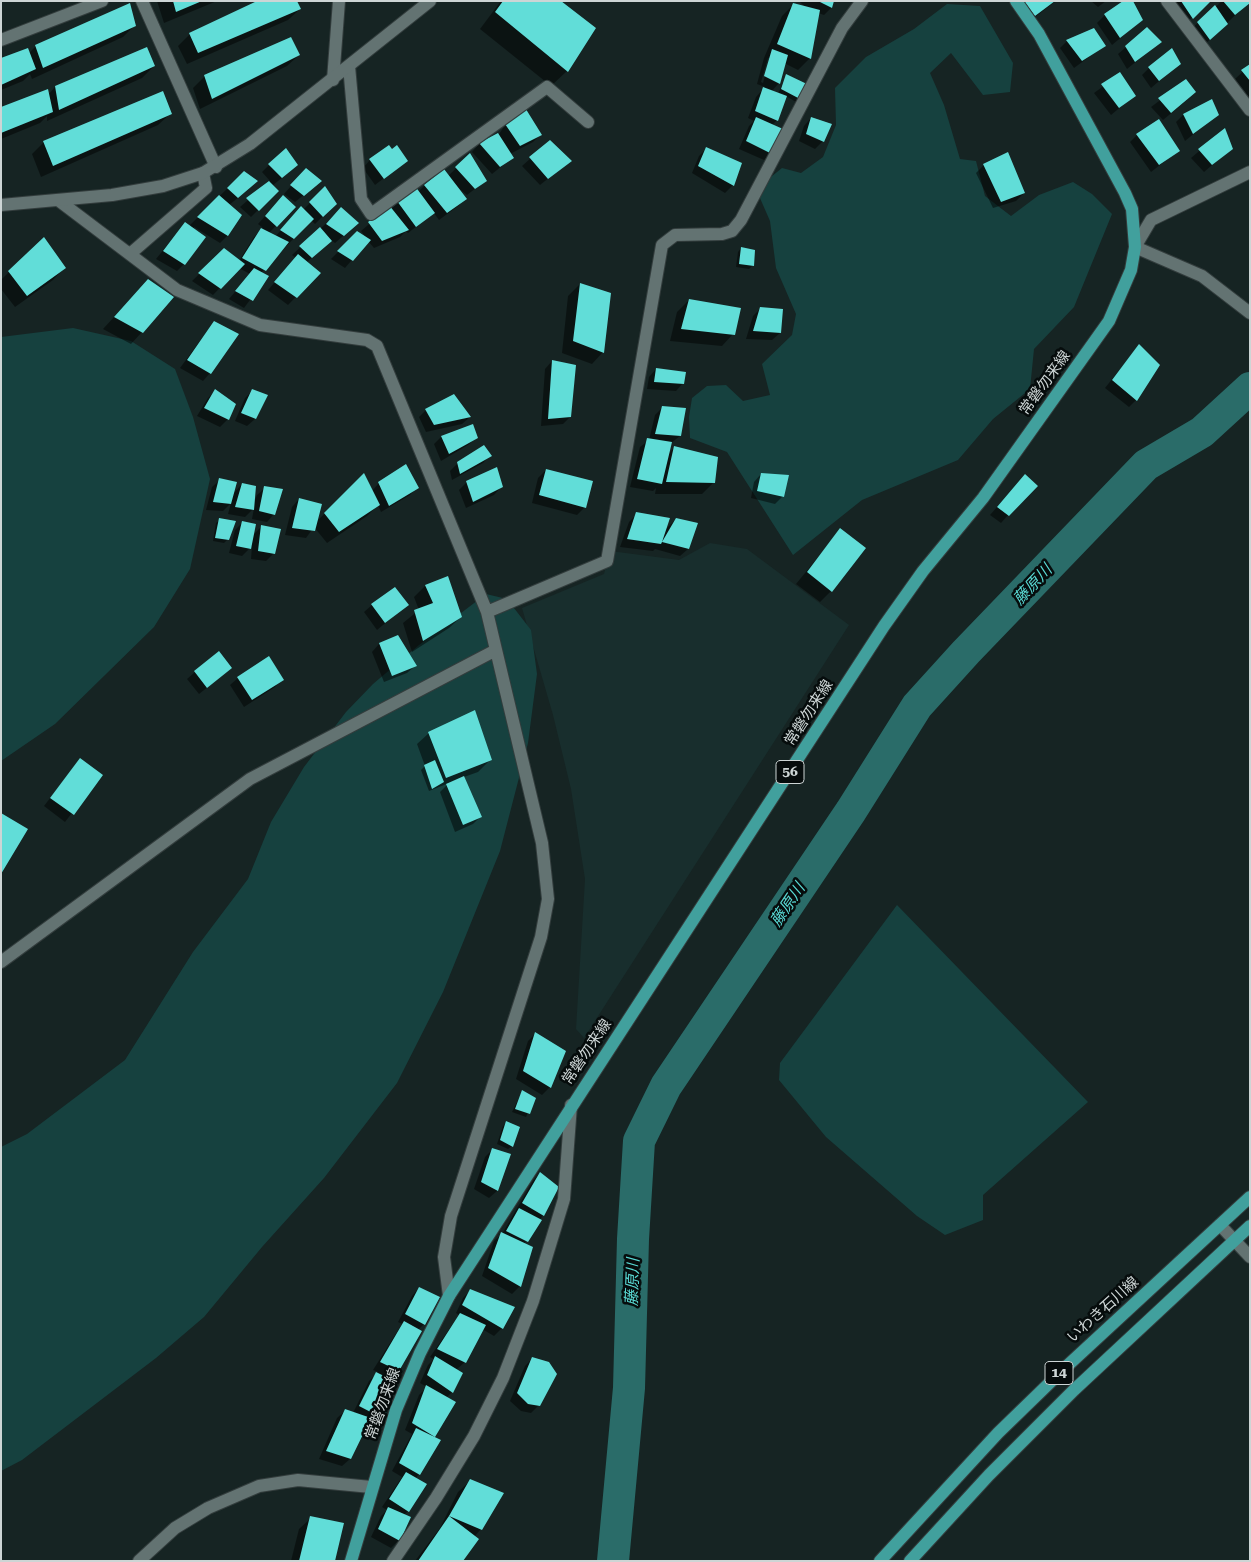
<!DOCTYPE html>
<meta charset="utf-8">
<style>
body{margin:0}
#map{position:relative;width:1251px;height:1562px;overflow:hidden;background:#162423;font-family:"Roboto Serif",serif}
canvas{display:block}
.frame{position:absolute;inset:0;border:2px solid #cdd5d5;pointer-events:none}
</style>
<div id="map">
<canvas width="1251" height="1562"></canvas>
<div class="frame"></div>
</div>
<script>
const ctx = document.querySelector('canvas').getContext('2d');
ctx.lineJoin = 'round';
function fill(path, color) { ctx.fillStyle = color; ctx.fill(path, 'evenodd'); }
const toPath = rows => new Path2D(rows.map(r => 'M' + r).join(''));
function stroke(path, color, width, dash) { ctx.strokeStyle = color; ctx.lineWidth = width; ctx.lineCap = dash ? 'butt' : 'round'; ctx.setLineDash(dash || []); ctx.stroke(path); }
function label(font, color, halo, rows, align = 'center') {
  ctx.font = font + ' "Roboto Serif","Noto Sans JP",serif'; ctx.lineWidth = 5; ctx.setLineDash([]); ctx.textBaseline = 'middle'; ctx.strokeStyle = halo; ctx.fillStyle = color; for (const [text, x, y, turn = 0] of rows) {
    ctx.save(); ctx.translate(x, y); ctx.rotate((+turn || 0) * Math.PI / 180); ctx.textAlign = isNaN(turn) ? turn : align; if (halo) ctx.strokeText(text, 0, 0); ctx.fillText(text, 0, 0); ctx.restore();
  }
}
fill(toPath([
 [710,543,747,549,849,625,584,1038,576,1029,585,879,571,789,553,715,522,608,604,574,610,551,679,560]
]), '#182e2d');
fill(toPath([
 [947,4,980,6,1013,63,1010,92,983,95,951,53,930,73,944,105,960,159,976,161,985,196,1011,216,1039,195,1073,182,1092,194,1112,214,1074,307,1034,349,1030,389,993,419,958,460,862,500,793,555,727,452,690,438,689,417,692,398,707,386,726,385,743,401,770,395,762,364,792,335,796,314,776,268,770,221,756,189,782,168,801,173,823,157,836,125,835,88,866,57,914,29],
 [73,328,131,341,175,369,193,417,210,479,190,569,154,627,55,724,1,761,1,337],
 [486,594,507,599,531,630,537,674,528,743,500,851,443,992,397,1083,324,1178,262,1247,204,1317,156,1358,22,1460,1,1471,1,1147,27,1134,125,1060,193,952,248,879,271,822,304,767,346,712,373,684,419,645],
 [897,905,1088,1102,983,1195,983,1220,945,1235,917,1216,826,1137,779,1080,780,1063]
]), '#16413f');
fill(toPath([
 [157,1,217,1,164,23],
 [501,1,559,1,594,28,567,71,551,86,480,29],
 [799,1,833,1,831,8,824,15,818,13,810,58,798,70,784,63,779,83,771,92,778,94,786,76,799,98,796,102,786,96,776,121,772,125,771,153,764,160,739,149,749,126,754,121,748,118,756,97,765,87,757,84,764,58,782,16,794,4,805,7],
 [768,58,770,58,763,83,761,82],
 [1011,1,1056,1,1027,23],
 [1091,1,1106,1,1098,7],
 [1178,1,1209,1,1184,25,1172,7],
 [1222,1,1250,1,1202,47,1190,30],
 [300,9,288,20,187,64,178,46,190,34],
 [1105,15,1142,20,1112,45,1097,23],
 [135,25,123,37,32,79,30,74,23,81,1,90,1,60,29,53,36,46],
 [1147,29,1160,42,1127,69,1118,54],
 [1067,41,1104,46,1074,68,1060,48],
 [299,55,287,66,200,109,193,88,205,76],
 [1179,64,1151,88,1142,75,1149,68],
 [1250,65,1250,99,1235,79],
 [154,66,142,78,47,121,47,116,40,123,1,139,1,109,48,95,55,87],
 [1120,74,1135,95,1111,115,1094,93],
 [1186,81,1187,100,1163,120,1151,107],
 [1211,101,1217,115,1185,141,1176,122,1183,115],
 [170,114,158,125,41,177,32,154,44,142],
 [811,118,823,141,815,149,799,141,804,126],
 [506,124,540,135,533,142,510,154,512,158,492,174,472,152,479,144,499,134],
 [1224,130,1232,148,1204,172,1191,158],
 [1137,135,1178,151,1151,172,1130,142],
 [550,141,570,161,540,185,522,166],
 [706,149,733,185,725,193,692,173,699,156],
 [392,151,406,161,375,185,363,168,370,160],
 [470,155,485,181,467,195,456,186,465,199,458,206,439,220,434,213,408,233,406,231,400,237,374,248,368,241,345,268,331,259,357,233,367,239,361,231,389,207,391,209,414,188,418,192,425,185,448,176],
 [269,165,289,172,272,186,277,191,251,217,240,207,270,181,262,172],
 [984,165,1024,193,1016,201,993,208,976,173],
 [299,177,320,182,295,202,284,194],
 [236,180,249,189,229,205,227,236,220,243,194,227,184,264,177,271,156,259,185,223,189,226],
 [325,188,328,211,315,224,311,220,261,273,267,277,244,308,229,299,250,274,239,268,213,295,192,281,224,250,239,261,254,237,263,228,258,224,276,204,294,207,269,233,275,237,294,215,303,210],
 [334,216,350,230,335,243,331,240,306,263,319,273,288,305,268,290,296,258,292,255],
 [741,248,752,266,749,269,736,267,738,252],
 [64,268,53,280,15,307,1,289,1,280,9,272],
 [580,284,603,352,592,364,562,353,568,296],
 [137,292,142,332,131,344,103,329],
 [689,300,733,334,722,346,670,341,677,312],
 [761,308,780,333,772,340,746,339,753,316],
 [214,322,210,373,203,381,180,368],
 [1132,354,1136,400,1129,407,1105,388],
 [552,361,570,417,563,424,541,426,545,369],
 [656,369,683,383,676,391,647,389,649,377],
 [215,391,235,404,228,419,220,427,197,416,208,398],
 [252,391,266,396,255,419,247,426,235,421,245,398],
 [663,407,680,436,671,443,668,454,675,447,714,482,702,494,655,494,656,488,653,491,630,487,640,447,649,440,655,415],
 [426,410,470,417,462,424,426,432,419,417],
 [472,426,476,438,468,445,441,461,434,444,441,437],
 [490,455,483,463,452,480,450,471,458,463],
 [546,470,585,507,577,515,532,503,538,478],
 [761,474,783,496,775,504,751,498,754,482],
 [364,475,372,491,379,483,417,487,410,495,381,512,378,505,367,516,327,543,314,527,306,538,285,535,292,507,299,499,315,523],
 [220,480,233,494,242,484,253,505,257,495,265,488,274,514,267,522,252,519,254,508,245,517,228,514,231,503,223,511,206,510,212,487],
 [467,482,501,487,494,495,466,508,459,490],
 [1018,483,1008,515,1001,523,990,515],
 [637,514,665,530,676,519,696,524,688,549,680,556,655,549,653,551,620,547,629,522],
 [220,520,228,539,224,543,213,541,216,523],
 [242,523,253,535,261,527,280,530,273,554,266,561,251,559,252,546,242,556,229,553,235,530],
 [840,530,831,591,820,602,796,584],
 [425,586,461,617,449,628,412,652,403,623,419,610,414,597],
 [372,605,407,605,377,630,364,612],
 [398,637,415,666,407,673,384,682,372,652,379,644],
 [218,652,223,675,199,694,187,679],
 [238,678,282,679,275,687,244,707,230,685],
 [429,733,490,760,478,772,464,777,480,817,473,824,455,832,440,792,449,783,429,791,421,770,425,766,417,744],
 [80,759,101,775,65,822,44,806],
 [535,1034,565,1051,550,1087,542,1095,516,1079,528,1041],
 [522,1092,534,1099,526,1117,512,1112],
 [506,1123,512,1146,508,1149,497,1144,503,1126],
 [493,1149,509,1155,497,1191,489,1198,474,1189,485,1157],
 [540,1173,543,1215,524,1244,520,1286,512,1294,482,1276,494,1241,502,1234,533,1181],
 [419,1288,438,1298,424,1324,418,1330,398,1370,389,1380,395,1382,383,1419,376,1426,368,1422,350,1459,342,1466,319,1459,337,1418,345,1411,353,1413,369,1381,378,1372,373,1370,402,1324,398,1322,412,1296],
 [471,1290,502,1328,494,1336,482,1329,465,1362,456,1370,452,1392,446,1398,454,1402,433,1437,419,1474,415,1479,408,1511,404,1515,399,1540,391,1548,371,1537,381,1516,387,1510,382,1507,402,1477,392,1471,412,1434,405,1430,419,1395,427,1387,420,1383,428,1365,434,1359,430,1357,459,1315,456,1313,463,1298],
 [533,1358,539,1405,531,1413,521,1411,510,1401,525,1366],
 [470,1481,481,1529,474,1537,461,1561,415,1561,440,1528,458,1492],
 [311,1518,333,1561,291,1561,299,1529]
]), '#0007');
stroke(toPath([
 [613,1561,629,1388,633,1239,639,1141,666,1086,851,811,917,706,966,652,1146,465,1202,432,1250,388]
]), '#2a6c69', 32);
fill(toPath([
 [173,1,202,1,176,12],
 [257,1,297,1,301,9,198,53,189,33],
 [503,1,561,1,596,28,568,72,495,12],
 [818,1,834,1,832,8],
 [1024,1,1055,1,1035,16],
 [1123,1,1133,1,1143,20,1120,38,1104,14],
 [1181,1,1211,1,1193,19],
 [1223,1,1250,1,1250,3,1235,15],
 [130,3,136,26,43,68,35,45],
 [793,3,820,10,811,59,777,44],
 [1215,5,1228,24,1210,40,1197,22],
 [1147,27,1162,42,1135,62,1125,46],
 [1094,28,1106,46,1082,61,1066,40],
 [291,37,300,55,212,99,204,75],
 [147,47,155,66,59,110,55,86],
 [28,48,36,69,1,85,1,58],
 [1172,48,1181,64,1159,81,1148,67],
 [772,49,788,55,780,84,764,76],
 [1250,64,1250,81,1241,70],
 [1120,72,1136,96,1119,108,1101,84],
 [786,74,809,85,800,99,781,89],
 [1186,79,1196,92,1171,113,1158,98],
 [763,87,787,96,778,121,755,111],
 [48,89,53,112,1,133,1,107],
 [163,91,172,114,53,166,43,141],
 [1212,99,1219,115,1193,134,1183,114],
 [524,106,542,135,520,146,505,124],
 [756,117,783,129,772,154,746,141],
 [811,117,832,124,824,142,806,134],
 [1159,119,1180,151,1159,165,1136,134],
 [1225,128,1233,149,1212,165,1198,149],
 [498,133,514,158,500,167,479,143],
 [550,140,572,161,548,179,529,157],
 [389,145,392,149,397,145,408,161,384,179,369,159],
 [706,147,742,163,734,186,698,166],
 [286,148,298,165,282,178,268,164],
 [1008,152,1025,193,1001,202,983,164],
 [470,153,487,181,475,189,455,167],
 [306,168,322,181,304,196,290,185],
 [444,169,467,199,447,213,424,185],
 [244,171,258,181,238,198,227,188],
 [269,181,279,191,259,211,246,198],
 [325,186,337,204,323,217,309,202],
 [415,186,435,213,416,227,397,201],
 [219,195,242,215,228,236,197,217],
 [283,195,296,207,277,227,265,216],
 [389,205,409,230,382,241,368,222],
 [301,206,314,219,294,239,280,230],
 [341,207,359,223,344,236,326,224],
 [185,222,206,237,185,265,163,251],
 [320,227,332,241,312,258,299,246],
 [261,228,289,242,266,271,242,258],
 [357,231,371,240,353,261,337,251],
 [44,237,66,268,27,296,8,271],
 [741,247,755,250,754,266,739,264],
 [224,248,245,264,221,289,198,273],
 [298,254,321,273,297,298,274,282],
 [254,268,269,276,253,301,235,291],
 [148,279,174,297,143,333,114,317],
 [580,283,611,293,604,353,573,341],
 [689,299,741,308,735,335,681,329],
 [760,307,783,309,781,333,753,331],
 [214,321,239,334,211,374,187,360],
 [1139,344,1160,365,1137,401,1112,380],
 [552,360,576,365,571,417,548,419],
 [656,368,686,372,684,384,654,382],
 [215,389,236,404,229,420,204,408],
 [252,389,268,395,256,419,241,413],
 [454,394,471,417,434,425,425,409],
 [662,406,686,408,681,436,655,434],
 [473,424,478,438,449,454,441,436],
 [647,438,672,442,662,484,637,479],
 [484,445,492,456,460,474,457,462],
 [674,446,718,457,715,483,666,482],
 [406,464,419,488,389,506,378,482],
 [497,467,503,487,473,502,466,481],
 [546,469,593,481,586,508,539,495],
 [364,473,380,505,339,532,324,513],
 [761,473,789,475,784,497,757,491],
 [1025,474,1038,486,1009,516,997,507],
 [219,478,237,482,231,504,213,502],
 [242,483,256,486,254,510,235,507],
 [264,486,283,489,275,515,259,511],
 [299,498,322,504,315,531,292,528],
 [636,512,670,518,662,542,676,518,698,523,689,549,662,542,661,544,627,539],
 [219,518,236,521,229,540,215,538],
 [242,521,256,524,251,549,236,546],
 [261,525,281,529,275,554,258,551],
 [840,528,866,548,832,592,807,572],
 [448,576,462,617,423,641,414,610,433,603,425,585],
 [395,587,409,605,385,623,371,604],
 [398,635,417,666,392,676,379,643],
 [219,651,232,668,207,688,194,671],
 [269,656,284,680,252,700,237,677],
 [475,710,492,760,446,778,428,732],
 [80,758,103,775,74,815,50,798],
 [435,760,444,782,432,789,424,765],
 [464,776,482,817,463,825,446,784],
 [1,813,28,829,1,874],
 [535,1032,566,1051,551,1088,523,1071],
 [522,1090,536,1098,530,1114,515,1109],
 [506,1121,520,1127,513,1147,500,1140],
 [492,1148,511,1154,498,1191,481,1182],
 [540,1172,559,1187,544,1216,522,1203],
 [519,1208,542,1220,528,1242,506,1231],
 [501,1232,533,1247,521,1287,488,1268],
 [419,1287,440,1297,425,1325,405,1314],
 [470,1289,515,1307,503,1329,462,1305],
 [460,1313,486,1325,466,1363,437,1349],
 [404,1321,422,1331,399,1371,380,1362],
 [435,1356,463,1373,453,1393,427,1375],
 [532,1357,549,1362,557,1374,540,1406,528,1404,517,1393],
 [376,1372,396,1382,384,1419,359,1406],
 [426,1385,456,1402,435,1437,412,1423],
 [345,1409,371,1418,351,1459,326,1451],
 [416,1428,441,1440,420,1475,399,1463],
 [406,1472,427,1484,409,1512,389,1499],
 [470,1479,504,1493,482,1530,449,1516],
 [388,1507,411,1517,400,1541,378,1529],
 [310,1516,344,1523,335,1561,299,1561],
 [449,1516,479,1539,463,1561,418,1561]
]), '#61ddd8');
const street = toPath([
 [142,1,216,167],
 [1167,1,1250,110],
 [1,40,102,1],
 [349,66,361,199,371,214,547,87,588,122],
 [333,80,339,1],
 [58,200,177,290,260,325,367,340,377,346,487,612,542,843,548,899,541,937,451,1216,444,1257,449,1296],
 [1135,247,1151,220,1250,172],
 [130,254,206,188,203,173],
 [487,612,607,561,662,245,675,235,722,234,732,231,741,220,842,28,862,1],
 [1,962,250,779,496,650],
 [1220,1225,1250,1257],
 [139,1561,175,1528,208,1508,259,1486,298,1480,371,1487],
 [393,1561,436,1498,474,1436,503,1378,533,1301,564,1199,571,1105]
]);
const secondary = toPath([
 [1,205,112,195,163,186,203,173,250,144,430,1],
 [1135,247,1202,276,1250,313]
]);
const primary = toPath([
 [351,1561,396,1410,420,1353,449,1296,884,626,923,571,983,498,1109,321,1131,270,1135,247,1132,209,1125,193,1039,34,1016,1],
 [880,1561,998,1433,1067,1366,1250,1197],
 [910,1561,989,1475,1074,1390,1250,1226]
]);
stroke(street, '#333d3d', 14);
stroke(secondary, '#333d3d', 14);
stroke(primary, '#333d3d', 14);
stroke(street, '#637372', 12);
stroke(secondary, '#637372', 12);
stroke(primary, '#41a09d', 12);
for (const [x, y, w] of [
 [790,772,28],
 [1059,1373,28]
]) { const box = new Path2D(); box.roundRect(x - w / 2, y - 11.5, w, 23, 4); ctx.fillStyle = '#060c0c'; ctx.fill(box); stroke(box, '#cdd5d5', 1); }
label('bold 14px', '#cdd5d5', null, [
 ["56",790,772],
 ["14",1059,1373]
]);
label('15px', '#cdd5d5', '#060c0c', [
 ["常磐勿来線",1045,383,-54],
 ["常磐勿来線",809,713,-57],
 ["常磐勿来線",587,1052,-56],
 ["いわき石川線",1103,1310,-42],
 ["常磐勿来線",383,1404,-70]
]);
label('italic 16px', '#59d9d4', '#060c0c', [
 ["藤原川",1033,585,-47],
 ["藤原川",788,905,-56],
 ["藤原川",633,1282,-88]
]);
</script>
